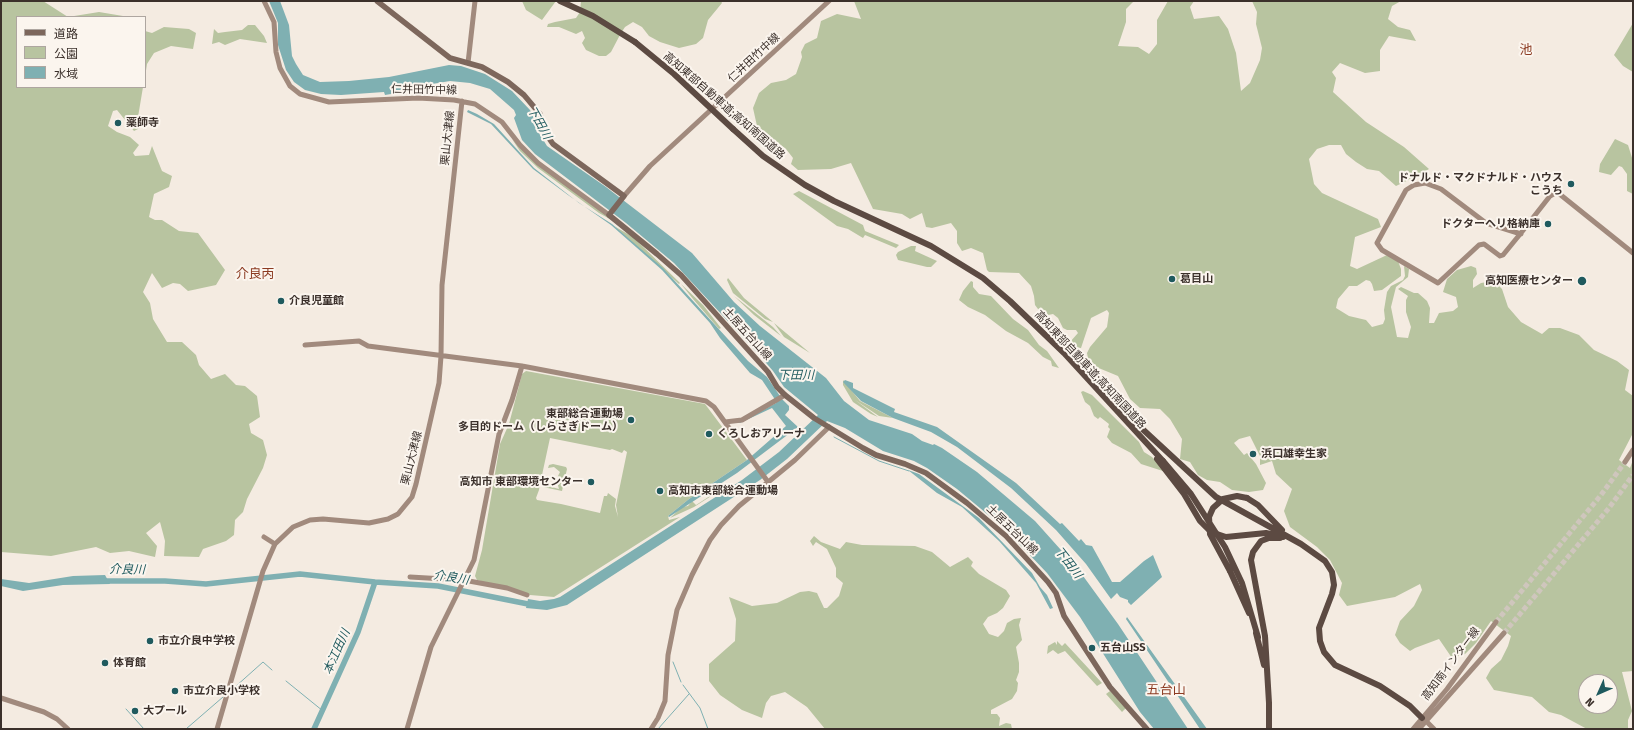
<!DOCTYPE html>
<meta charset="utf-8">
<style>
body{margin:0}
#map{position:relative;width:1634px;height:730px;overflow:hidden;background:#f4ebe1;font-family:"Fira Sans","Noto Sans JP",sans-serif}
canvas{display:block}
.frame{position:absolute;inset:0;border:2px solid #3b302b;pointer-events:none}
.legend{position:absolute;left:16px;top:16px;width:130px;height:72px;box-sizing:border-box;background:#fbf5ee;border:1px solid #aea6a0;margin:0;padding:5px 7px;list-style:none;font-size:12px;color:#3b302b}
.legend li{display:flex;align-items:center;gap:8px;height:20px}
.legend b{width:20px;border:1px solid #aea6a0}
.north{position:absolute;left:1578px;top:674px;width:40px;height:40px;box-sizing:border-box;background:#fbf5ee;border:1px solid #aea6a0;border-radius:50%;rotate:225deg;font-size:11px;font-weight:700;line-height:16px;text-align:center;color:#3b302b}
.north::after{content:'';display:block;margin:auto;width:14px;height:18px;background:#1f5a5e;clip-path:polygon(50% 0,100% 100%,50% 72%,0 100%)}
</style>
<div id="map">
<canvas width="1634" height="730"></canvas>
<div class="frame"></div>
<ul class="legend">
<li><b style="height:5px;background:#7d675c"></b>道路</li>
<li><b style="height:11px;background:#b8c4a0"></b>公園</li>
<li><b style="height:11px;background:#7fb0b2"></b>水域</li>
</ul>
<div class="north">N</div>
</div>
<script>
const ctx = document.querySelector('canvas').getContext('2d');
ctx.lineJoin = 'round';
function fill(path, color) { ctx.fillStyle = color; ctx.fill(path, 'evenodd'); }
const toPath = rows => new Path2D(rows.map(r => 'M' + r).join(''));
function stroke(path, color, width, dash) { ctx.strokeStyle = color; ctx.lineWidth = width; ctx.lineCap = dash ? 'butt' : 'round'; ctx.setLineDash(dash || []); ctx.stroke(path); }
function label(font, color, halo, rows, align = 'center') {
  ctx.font = font + ' "Fira Sans","Noto Sans JP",sans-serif'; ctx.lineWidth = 4; ctx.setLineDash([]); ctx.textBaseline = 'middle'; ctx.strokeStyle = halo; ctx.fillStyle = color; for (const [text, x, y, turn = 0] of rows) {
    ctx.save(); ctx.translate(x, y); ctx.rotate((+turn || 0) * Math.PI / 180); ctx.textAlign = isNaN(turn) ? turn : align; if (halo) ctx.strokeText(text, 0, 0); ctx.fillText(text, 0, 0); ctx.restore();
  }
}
fill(toPath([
 [1,1,43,1,68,17,99,12,129,17,17,17,17,87,143,87,138,117,142,127,134,131,117,110,113,111,108,126,117,132,130,137,139,145,133,153,135,156,149,155,152,146,162,171,172,176,169,187,154,194,149,217,155,220,162,220,179,231,198,233,225,270,216,285,188,291,180,284,173,283,162,288,152,273,143,292,150,303,153,319,167,342,182,342,196,355,199,365,211,379,225,374,236,385,245,386,257,396,260,417,249,424,251,433,263,440,267,455,263,468,247,499,243,512,235,520,234,535,226,541,203,549,199,557,164,556,165,541,160,522,146,533,157,546,155,557,129,551,110,553,96,547,51,556,1,552],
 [522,1,556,1,542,20,526,10],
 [581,1,721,1,722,3,708,20,703,38,696,44,679,48,660,42,649,36,642,27,633,22,625,27,621,33,611,52,606,56,599,56,586,50,582,43,585,38,582,31,576,34,559,27,547,27,548,24,555,22,576,18,580,12],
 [854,1,1134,1,1126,9,1126,22,1118,46,1138,47,1149,54,1157,44,1157,20,1168,1,1194,1,1190,7,1194,19,1219,16,1228,29,1236,53,1241,91,1250,83,1260,60,1262,48,1256,24,1257,12,1252,1,1401,1,1392,6,1388,19,1398,27,1410,30,1416,41,1389,36,1380,50,1380,71,1365,73,1340,63,1332,72,1336,78,1333,92,1366,122,1404,147,1429,169,1419,175,1396,186,1379,171,1367,169,1356,162,1346,154,1341,145,1329,145,1317,149,1309,159,1314,184,1322,193,1378,219,1381,227,1355,237,1350,266,1357,269,1387,255,1398,261,1401,269,1401,276,1382,290,1374,291,1372,284,1370,281,1366,280,1357,286,1349,286,1338,299,1336,308,1349,316,1366,320,1372,327,1383,324,1385,319,1384,310,1387,292,1391,286,1403,280,1405,276,1404,266,1409,269,1408,277,1396,287,1391,307,1397,337,1408,338,1411,327,1406,312,1406,300,1408,296,1398,289,1401,287,1414,293,1418,293,1427,301,1430,308,1429,323,1434,323,1439,313,1453,311,1458,307,1456,297,1443,292,1447,279,1457,270,1471,266,1476,268,1477,274,1473,280,1473,288,1481,283,1494,281,1502,289,1508,307,1521,322,1542,334,1549,328,1560,328,1579,335,1594,350,1617,361,1629,370,1625,390,1633,396,1633,433,1619,460,1630,468,1633,460,1633,671,1622,672,1632,711,1628,720,1628,728,1587,729,1561,715,1549,712,1532,697,1494,690,1486,678,1491,669,1501,660,1508,646,1511,636,1491,621,1476,643,1465,654,1452,658,1439,639,1415,648,1410,651,1400,643,1395,635,1400,621,1414,606,1422,590,1420,584,1395,597,1347,606,1339,595,1342,583,1330,560,1317,547,1290,527,1284,511,1292,489,1276,474,1272,461,1260,465,1260,456,1250,436,1239,439,1234,443,1244,455,1247,453,1256,464,1266,483,1263,490,1249,492,1232,490,1220,482,1207,480,1198,475,1190,462,1180,459,1182,439,1170,419,1160,409,1140,408,1130,399,1118,376,1089,364,1087,353,1090,347,1107,327,1109,313,1107,310,1091,318,1081,348,1071,347,1069,345,1070,342,1078,333,1076,330,1067,330,1063,328,1058,318,1053,314,1048,315,1038,309,1035,305,1034,296,1031,286,1019,273,989,272,987,270,983,253,971,248,962,251,957,243,957,231,951,223,932,228,926,227,922,213,910,219,902,214,873,209,851,163,831,169,798,170,791,164,793,158,786,149,757,126,753,108,759,93,771,83,786,80,796,74,802,57,801,52,805,44,817,38,821,21,837,14,861,19],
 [1586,682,1610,682,1610,706,1586,706],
 [1633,23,1633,72,1623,66,1614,55],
 [248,25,255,25,264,36,267,43,240,39,225,45,219,42,212,44,214,29,218,33,225,32,242,30],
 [164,27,189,29,196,33,193,49,171,46,154,53,147,64,145,77,145,31,152,33],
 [512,139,515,142,617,223,599,213,538,168,520,151],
 [1615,139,1628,145,1633,161,1633,194,1627,191,1627,174,1622,167,1619,166,1611,175,1599,172,1600,164],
 [799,191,863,225,865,231,899,245,896,248,865,235,863,238,848,229,837,226,793,194],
 [614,226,633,237,680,283,679,284],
 [911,246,916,246,915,251,937,261,931,267,927,267,898,260,896,255,898,252],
 [728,278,744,298,773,322,765,319,733,293,727,280],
 [971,281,973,282,973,287,979,294,991,296,1013,319,1028,330,1039,345,1047,351,1059,368,1052,366,1051,361,1043,357,1028,343,1006,331,985,315,968,307,959,300,963,291],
 [681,284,703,305,721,328,719,329,693,299],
 [734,296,773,327,781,336,754,315],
 [774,323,810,353,784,337],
 [526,371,705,404,747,460,689,499,668,516,669,520,680,517,554,597,530,595,525,593,477,580,475,576,482,550,500,444,509,424,522,374],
 [550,438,610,450,612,449,622,453,624,450,627,452,616,505,618,517,615,506,616,499,608,493,607,496,604,496,600,513,561,504,537,500,536,498,539,490,540,483,536,482,542,475],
 [843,380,860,401,893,418,879,416,855,400,878,417,871,414,853,402,843,385],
 [1083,391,1092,395,1139,442,1144,452,1152,457,1166,472,1141,464,1131,453,1112,443,1107,437,1110,429,1108,427,1109,424,1100,417,1098,419,1094,416,1090,406,1085,402,1081,392],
 [553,464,566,467,567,469,562,491,543,487,544,485,559,489,557,482,560,478,558,476,560,472,554,467,548,468,549,465],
 [730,483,730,484,694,507,670,518,682,507,688,506,692,501,696,505],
 [814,536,821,542,840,549,846,542,862,545,915,546,932,552,950,567,968,557,973,562,971,566,979,574,1006,590,1010,596,1003,608,997,613,988,617,983,624,989,634,998,637,1004,631,1007,623,1014,619,1021,618,1019,625,1022,640,1016,647,1019,663,1019,672,1016,680,1018,683,1017,691,1012,699,991,710,991,714,997,714,1000,718,999,726,1006,723,1011,724,1012,729,825,729,807,707,785,692,771,696,766,703,762,718,742,710,720,695,709,681,709,664,735,641,736,619,729,597,752,606,777,603,800,592,809,591,817,593,824,608,827,608,839,596,843,583,836,577,836,568,827,549,816,542,813,546,810,541],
 [1057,641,1062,646,1065,643,1102,683,1097,686,1065,651,1058,654,1053,650,1047,654,1048,646,1055,642,1057,645],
 [1110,691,1126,708,1122,712,1106,694]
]), '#b8c4a0');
fill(toPath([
 [269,1,280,1,289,25,292,56,296,64,303,75,320,82,349,81,389,77,449,65,461,66,485,74,512,91,530,110,538,125,539,133,547,146,606,187,692,253,734,302,760,326,826,378,844,401,869,420,912,434,922,441,933,445,934,444,942,448,977,472,1035,521,1078,569,1118,624,1188,729,1154,729,1140,712,1080,617,1047,573,1004,528,957,489,927,468,914,461,883,451,845,428,827,421,787,459,760,480,567,605,547,610,526,608,528,599,540,601,554,599,560,597,742,480,779,452,818,415,784,387,773,371,761,357,674,263,626,223,535,154,522,140,514,118,516,115,514,110,490,89,470,83,450,81,414,87,415,90,385,95,384,92,341,95,321,94,305,90,294,82,286,70,278,45,278,23],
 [468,110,477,114,494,124,534,168,579,203,612,224,663,268,748,361,767,377,782,399,789,406,789,410,785,415,798,427,737,473,669,517,668,516,689,499,747,460,786,426,772,408,740,423,733,423,741,422,767,408,776,403,774,398,762,380,750,373,720,338,710,323,662,270,611,225,568,195,533,169,491,124,467,112],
 [845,380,853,383,853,388,895,409,894,412,937,427,1016,483,1060,524,1062,523,1079,541,1081,539,1086,545,1092,546,1112,582,1120,582,1144,561,1153,555,1162,577,1131,605,1128,602,1128,600,1120,597,1117,593,1111,599,1086,564,1056,530,1011,488,957,447,931,432,893,418,861,401,843,382],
 [908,470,919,474,979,518,1032,573,1040,587,1047,595,1053,608,1050,609,1036,583,999,541,962,507,937,493],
 [105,575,110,584,63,585,23,591,1,586,1,579,29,583,73,576],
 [1127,617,1207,729,1200,729,1126,619]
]), '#7fb0b2');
stroke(toPath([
 [834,437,879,461,909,471],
 [673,662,681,682],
 [286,681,323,711],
 [683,685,700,708,708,729],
 [235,687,263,662,272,670],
 [126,709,144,729],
 [186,729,223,697],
 [658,729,689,694]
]), '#7fb0b2', 1);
stroke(toPath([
 [101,581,165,581,206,584,300,574,375,582,438,586,533,605],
 [314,729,358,632,375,582]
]), '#7fb0b2', 5.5);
stroke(toPath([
 [1496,622,1601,495,1625,462],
 [1504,633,1609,508,1633,475]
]), '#cfc6bd', 5, [5, 2.5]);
stroke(toPath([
 [264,1,274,22,276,52,280,68,290,86,300,94,329,102,418,98,454,100,475,104,502,122,520,145,538,163,609,215],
 [468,63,475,1],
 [624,196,650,166,829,1],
 [1521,234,1486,223,1441,189,1425,183,1414,185,1406,190,1377,243,1382,250,1438,283,1479,245,1484,244,1500,256,1503,255,1521,233,1550,196,1557,192,1633,253],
 [305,345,359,341,368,346,522,366,706,401,714,407,768,482],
 [725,422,742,420,785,395],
 [1625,462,1633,450],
 [264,537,275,544],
 [410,577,462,580],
 [469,581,507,588,527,595],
 [1,698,44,712,57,719,68,729],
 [1425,720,1434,729],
 [217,729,263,571,275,544,293,527,310,520,323,519,369,523,388,519,398,514,412,497,416,484,439,383,441,356,442,285,462,101],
 [407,729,431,647,474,560,499,434,512,400,522,366],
 [651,729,658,718,665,701,668,655,677,610,692,575,710,540,721,525,739,506,795,460,829,427],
 [1413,729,1447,689,1496,622],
 [1419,729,1504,633]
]), '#a18a7d', 5);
stroke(toPath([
 [377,1,450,58,482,67,508,82,524,95,540,114,546,134,553,144,624,196,609,215,657,254,681,275,768,372,777,387,785,395,814,418,863,448,876,455,905,464,926,473,967,503,1006,536,1048,582,1056,593,1064,616,1110,687,1147,729]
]), '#7d675c', 5.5);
stroke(toPath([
 [560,1,593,16,635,42],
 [733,129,763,156,805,185,834,201,931,246,983,278,1010,301,1064,353,1163,461],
 [1111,400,1216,497,1301,544,1325,561,1332,572,1334,585,1332,594,1319,628,1320,641,1324,652,1335,665,1380,686,1410,706,1422,718],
 [1157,459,1184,494,1200,521,1211,532,1226,537,1266,533,1283,537],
 [1247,498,1258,505,1282,530],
 [1230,571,1249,613],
 [1256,633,1264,665],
 [1269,729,1269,703,1265,636,1251,560,1253,552,1261,541,1269,538,1280,538]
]), '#5c4a42', 6);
stroke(toPath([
 [635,42,674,74,733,129],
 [1163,461,1191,494,1225,547,1242,583,1258,637],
 [1230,571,1210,534,1209,517,1213,508,1223,499,1237,496,1247,498]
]), '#5c4a42', 6);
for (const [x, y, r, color] of [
 [118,123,4,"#1f5a5e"],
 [1571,184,4,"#1f5a5e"],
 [1548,224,4,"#1f5a5e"],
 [1172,279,4,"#1f5a5e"],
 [1582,281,5,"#1f5a5e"],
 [281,301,4,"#1f5a5e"],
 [631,420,4,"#1f5a5e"],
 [709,434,4,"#1f5a5e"],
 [1253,454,4,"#1f5a5e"],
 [591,482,4,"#1f5a5e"],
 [660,491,4,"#1f5a5e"],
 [150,641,4,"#1f5a5e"],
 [1092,648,4,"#1f5a5e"],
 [105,663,4,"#1f5a5e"],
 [175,691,4,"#1f5a5e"],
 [135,711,4,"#1f5a5e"]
]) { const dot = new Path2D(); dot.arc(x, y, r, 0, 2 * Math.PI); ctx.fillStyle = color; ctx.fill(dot); stroke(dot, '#fbf5ee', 1.5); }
label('11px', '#3b302b', '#fbf5ee', [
 ["仁井田竹中線",754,58,-43],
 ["仁井田竹中線",424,90,1],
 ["高知東部自動車道;高知南国道路",724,106,41],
 ["栗山大津線",448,138,-84],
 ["土居五台山線",747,334,48],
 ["高知東部自動車道;高知南国道路",1090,370,47],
 ["栗山大津線",412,458,-76],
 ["土居五台山線",1012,530,44],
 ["高知南インター線",1451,664,-53]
]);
label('bold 11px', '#3b302b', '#fbf5ee', [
 ["薬師寺",126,123],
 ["ドナルド・マクドナルド・ハウス",1563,178,"right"],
 ["こうち",1563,191,"right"],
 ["ドクターヘリ格納庫",1540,224,"right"],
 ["葛目山",1180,279],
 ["高知医療センター",1573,281,"right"],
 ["介良児童館",289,301],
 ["東部総合運動場",623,414,"right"],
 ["多目的ドーム（しらさぎドーム）",623,427,"right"],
 ["くろしおアリーナ",717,434],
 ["浜口雄幸生家",1261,454],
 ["高知市 東部環境センター",583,482,"right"],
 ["高知市東部総合運動場",668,491],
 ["市立介良中学校",158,641],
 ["五台山SS",1100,648],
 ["体育館",113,663],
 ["市立介良小学校",183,691],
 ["大プール",143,711]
], 'left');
label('italic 12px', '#1f5a5e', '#fbf5ee', [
 ["下田川",539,123,61],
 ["下田川",796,376],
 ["下田川",1068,563,52],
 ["介良川",127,570,1],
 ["介良川",451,578,9],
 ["本江田川",337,652,-66]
]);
label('13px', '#8c3b22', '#fbf5ee', [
 ["池",1526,50],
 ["介良丙",255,274],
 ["五台山",1166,690]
]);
</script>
